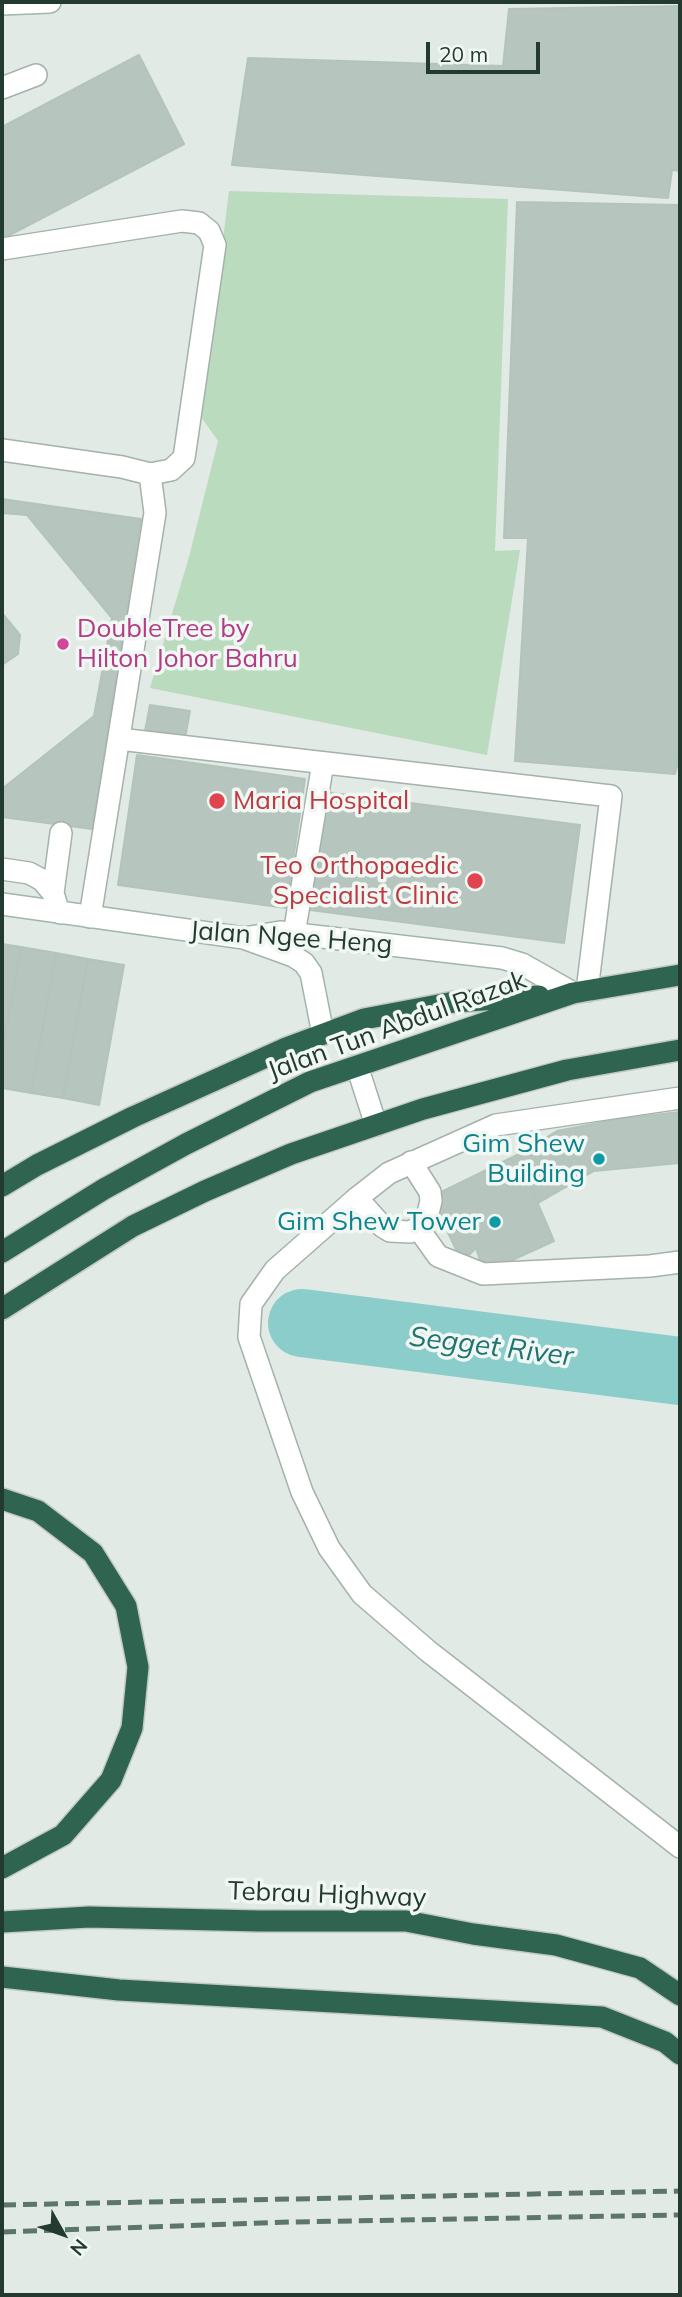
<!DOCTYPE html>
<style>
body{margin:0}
#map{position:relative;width:682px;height:2297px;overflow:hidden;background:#e1eae4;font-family:Mulish,sans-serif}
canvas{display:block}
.frame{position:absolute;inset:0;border:4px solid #223a2f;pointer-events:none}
.north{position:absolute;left:28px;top:2199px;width:70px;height:70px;-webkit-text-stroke:5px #f1f7f3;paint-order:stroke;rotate:130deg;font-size:19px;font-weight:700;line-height:28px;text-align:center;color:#223a2f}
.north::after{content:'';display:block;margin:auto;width:24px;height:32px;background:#223a2f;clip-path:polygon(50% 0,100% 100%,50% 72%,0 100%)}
.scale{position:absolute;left:426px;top:42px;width:114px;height:32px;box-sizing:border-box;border:4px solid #223a2f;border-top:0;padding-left:9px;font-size:21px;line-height:24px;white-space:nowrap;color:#223a2f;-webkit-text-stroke:5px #f1f7f3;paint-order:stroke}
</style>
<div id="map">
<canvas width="682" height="2297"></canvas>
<div class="frame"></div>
<div class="north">N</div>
<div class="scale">20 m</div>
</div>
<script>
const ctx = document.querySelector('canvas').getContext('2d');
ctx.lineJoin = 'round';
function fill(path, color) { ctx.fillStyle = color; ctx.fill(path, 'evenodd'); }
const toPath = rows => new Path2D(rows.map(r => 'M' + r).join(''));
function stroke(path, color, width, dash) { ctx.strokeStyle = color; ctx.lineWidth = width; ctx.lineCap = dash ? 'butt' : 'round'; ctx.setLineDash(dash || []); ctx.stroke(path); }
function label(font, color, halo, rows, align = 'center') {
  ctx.font = font + ' Mulish,sans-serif'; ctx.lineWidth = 7; ctx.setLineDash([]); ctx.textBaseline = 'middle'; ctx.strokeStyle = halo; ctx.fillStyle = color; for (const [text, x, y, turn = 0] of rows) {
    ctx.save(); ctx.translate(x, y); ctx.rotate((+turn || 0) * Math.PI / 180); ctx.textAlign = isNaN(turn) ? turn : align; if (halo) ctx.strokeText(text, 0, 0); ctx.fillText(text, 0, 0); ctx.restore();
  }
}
fill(toPath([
 [229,191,508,199,495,551,520,550,487,755,150,688,189,557,218,441,201,417]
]), '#badbbd');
stroke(toPath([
 [302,1323,680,1371]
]), '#8bcdcb', 68);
const building = toPath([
 [680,6,680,171,672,170,668,198,232,165,248,58,503,66,509,9,680,6],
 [139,55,184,144,2,239,2,127,139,55],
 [517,202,680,205,680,754,675,774,515,761,528,538,504,538,517,202],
 [2,499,141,519,92,829,2,817,2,499],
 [2,513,27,515,112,618,94,716,2,789,2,665,18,654,20,635,2,613,2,513],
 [150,705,190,711,185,738,145,731,150,705],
 [137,755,305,779,286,908,118,885,137,755],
 [326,792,580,825,564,943,310,910,326,792],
 [2,944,21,947,2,1052,2,944],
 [21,947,56,953,31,1093,2,1088,2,1052,21,947],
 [56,953,88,959,63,1098,31,1093,56,953],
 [88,959,124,965,99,1105,63,1098,88,959],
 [680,1112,680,1163,594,1171,538,1203,517,1155,557,1131,619,1119,680,1112],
 [517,1155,554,1241,484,1273,476,1248,462,1262,431,1197,517,1155]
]);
fill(building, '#b6c5bd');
stroke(building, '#b3c4ba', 2);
const lane = toPath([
 [2,88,36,75],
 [2,249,182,221,199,223,209,231,215,245,184,458,171,470,150,474],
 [2,450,122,467,150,474,155,513,90,917],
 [119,739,611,796,587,991],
 [61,833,53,893,58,910,61,913],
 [2,869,29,873,42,880,53,893],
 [294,934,323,763],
 [357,1066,376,1125],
 [411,1162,430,1192,431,1201,426,1221,418,1228,410,1232,390,1231,382,1226,357,1198,275,1270,251,1304,249,1337,302,1492,329,1548,362,1594,428,1651,680,1847],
 [418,1228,438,1256,483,1274,650,1266,680,1262]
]);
const street = toPath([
 [357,1198,389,1173,496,1125,680,1098]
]);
const secondary = toPath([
 [2,4,50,2],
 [2,904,244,938,280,932,502,958,522,964,573,993],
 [246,939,293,956,304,963,311,973,323,1034]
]);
const highway = toPath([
 [2,1186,37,1165,133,1117,286,1048,364,1019,454,1002,539,996],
 [2,1252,104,1189,186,1144,310,1082,573,993,680,975],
 [2,1309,133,1226,205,1191,291,1154,423,1109,567,1070,680,1050],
 [2,1499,38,1511,93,1553,126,1606,138,1667,132,1728,111,1780,63,1835,2,1868],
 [2,1922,89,1917,259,1921,406,1921,473,1934,556,1945,640,1968,680,1995],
 [2,1977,119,1990,602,2017,665,2042,680,2054]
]);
stroke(lane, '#a4b2aa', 24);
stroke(street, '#a4b2aa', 24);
stroke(secondary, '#a0b6aa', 24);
stroke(highway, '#c1c8c5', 24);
stroke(lane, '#fff', 21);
stroke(street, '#fff', 21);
stroke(secondary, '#fff', 21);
stroke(highway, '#2f6550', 21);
stroke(toPath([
 [2,2205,680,2191],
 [2,2232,290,2222,680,2215]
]), '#5c766a', 5, [14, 7]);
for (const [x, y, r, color] of [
 [63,644,7,"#d1479c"],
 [217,801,9,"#e0444e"],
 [475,881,9,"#e0444e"],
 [599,1159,7,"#0f9aa8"],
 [495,1222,7,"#0f9aa8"]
]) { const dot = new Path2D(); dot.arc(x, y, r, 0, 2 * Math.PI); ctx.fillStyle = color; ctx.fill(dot); stroke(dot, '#f1f7f3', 2.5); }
label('26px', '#b23c85', '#f1f7f3', [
 ["DoubleTree by",77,629],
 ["Hilton Johor Bahru",77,659]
], 'left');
label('26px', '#be3a42', '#f1f7f3', [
 ["Maria Hospital",233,801],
 ["Teo Orthopaedic",459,866,"right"],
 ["Specialist Clinic",459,896,"right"]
], 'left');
label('26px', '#223a2f', '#f1f7f3', [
 ["Jalan Ngee Heng",291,938,4],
 ["Jalan Tun Abdul Razak",397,1026,-20],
 ["Tebrau Highway",327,1895,2]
]);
label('26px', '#0d838f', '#f1f7f3', [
 ["Gim Shew",585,1144],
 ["Building",585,1174],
 ["Gim Shew Tower",481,1222]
], 'right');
label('italic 28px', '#1f7371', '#f1f7f3', [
 ["Segget River",491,1347,7]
]);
</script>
